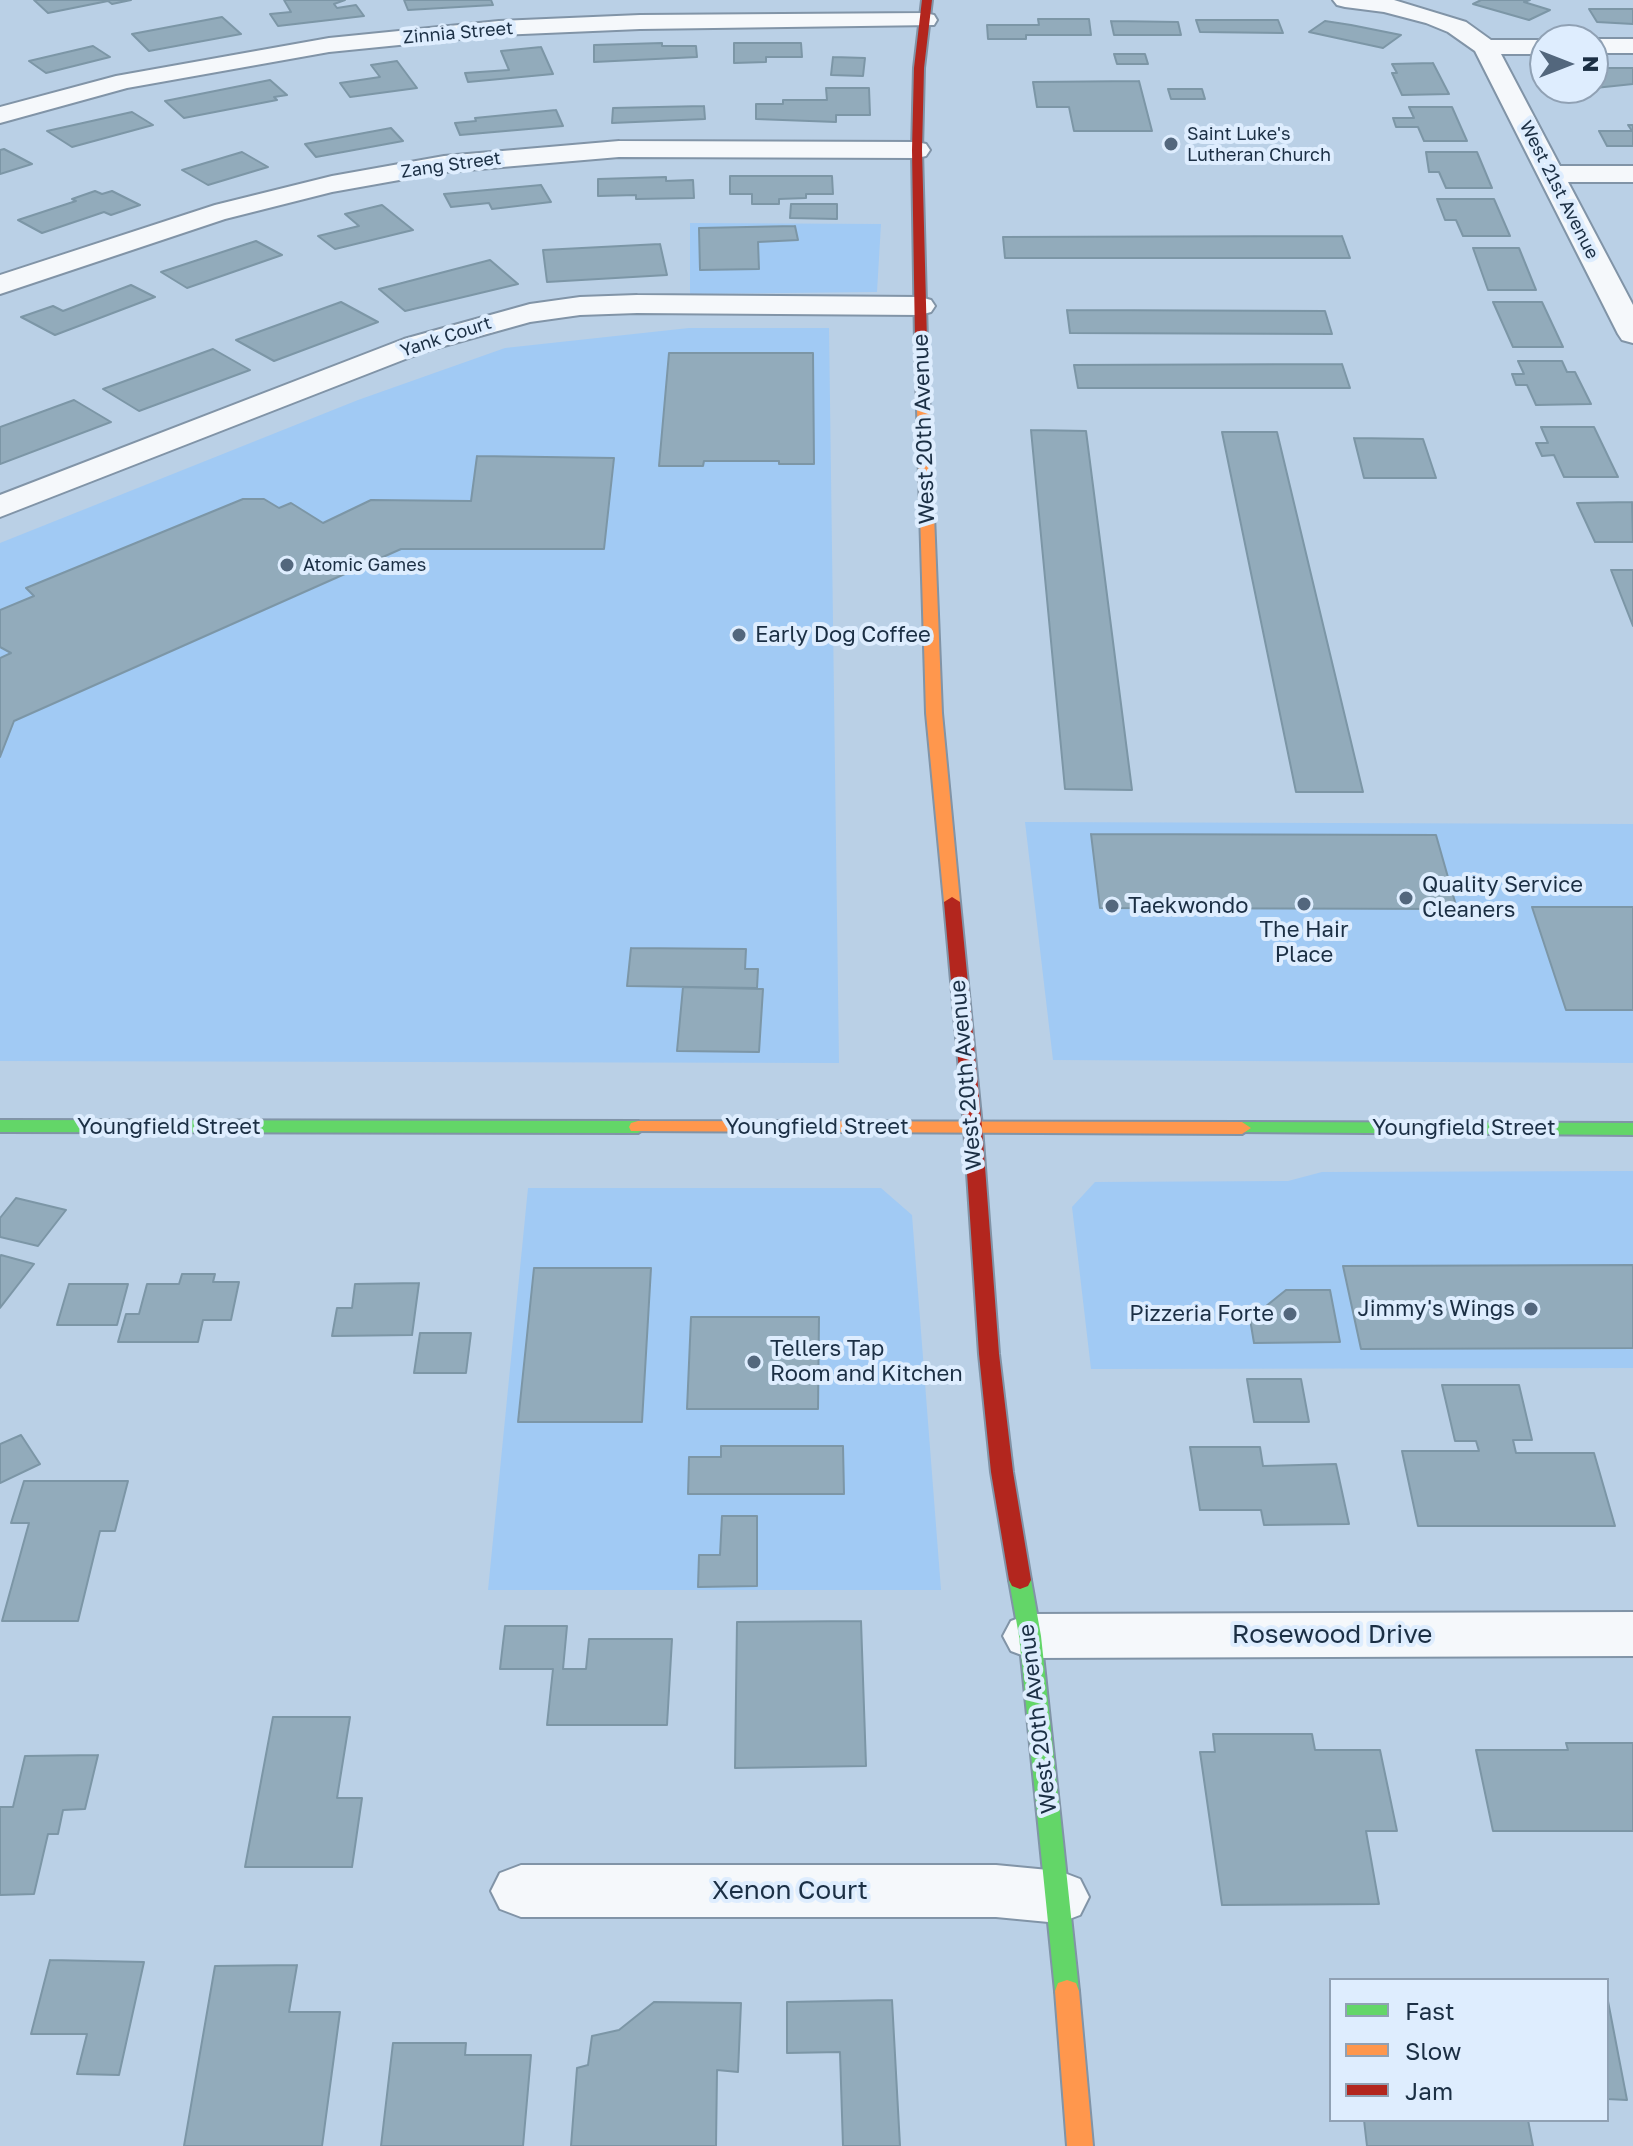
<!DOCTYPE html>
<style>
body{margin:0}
#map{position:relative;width:1633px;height:2146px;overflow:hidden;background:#bad0e6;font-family:"Golos Text",sans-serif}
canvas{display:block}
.legend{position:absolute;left:1329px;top:1978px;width:280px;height:144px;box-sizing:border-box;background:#deedfe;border:2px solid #90a1b4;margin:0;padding:10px 14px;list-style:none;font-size:24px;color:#1b2f44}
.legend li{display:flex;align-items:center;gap:16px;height:40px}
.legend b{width:40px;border:2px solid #90a1b4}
.north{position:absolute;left:1529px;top:24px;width:80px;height:80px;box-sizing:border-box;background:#deedfe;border:2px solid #90a1b4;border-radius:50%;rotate:90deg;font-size:22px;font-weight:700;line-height:32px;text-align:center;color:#1b2f44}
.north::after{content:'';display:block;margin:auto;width:28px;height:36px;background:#53677d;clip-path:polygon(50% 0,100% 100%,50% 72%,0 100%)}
</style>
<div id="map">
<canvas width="1633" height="2146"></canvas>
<ul class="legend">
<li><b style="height:10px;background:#63d668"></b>Fast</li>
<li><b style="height:10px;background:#ff974d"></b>Slow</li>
<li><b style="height:10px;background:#b3261e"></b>Jam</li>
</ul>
<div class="north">N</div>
</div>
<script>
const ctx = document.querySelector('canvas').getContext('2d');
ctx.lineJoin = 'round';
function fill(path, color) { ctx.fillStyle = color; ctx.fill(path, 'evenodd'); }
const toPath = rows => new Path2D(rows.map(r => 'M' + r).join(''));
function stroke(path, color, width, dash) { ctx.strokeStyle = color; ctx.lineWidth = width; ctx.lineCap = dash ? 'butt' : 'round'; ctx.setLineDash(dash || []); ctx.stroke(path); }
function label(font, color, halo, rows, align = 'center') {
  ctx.font = font + ' "Golos Text",sans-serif'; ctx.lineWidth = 8; ctx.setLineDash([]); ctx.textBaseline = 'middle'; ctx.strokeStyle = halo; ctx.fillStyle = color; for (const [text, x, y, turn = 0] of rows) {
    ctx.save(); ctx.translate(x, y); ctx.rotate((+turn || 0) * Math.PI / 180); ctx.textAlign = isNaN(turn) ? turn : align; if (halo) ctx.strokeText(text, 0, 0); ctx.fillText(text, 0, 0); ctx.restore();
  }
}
fill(toPath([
 [690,223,881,224,877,292,690,294],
 [689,328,829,328,839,1063,0,1061,0,543,358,400,505,348],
 [1025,822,1633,824,1633,1063,1053,1060],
 [1633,1171,1633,1368,1091,1369,1072,1207,1095,1182,1288,1181,1322,1172],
 [528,1188,881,1188,912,1215,941,1590,488,1590]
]), '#a1caf4');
const building = toPath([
 [34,0,131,0,112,4,108,1,48,13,34,0],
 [284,0,345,0,334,4,337,8,356,5,364,16,278,26,270,14,291,12,284,0],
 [404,0,491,0,493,5,408,10,404,0],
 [1481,0,1530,0,1524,2,1550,10,1529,20,1473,4,1481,0],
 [1589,9,1633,9,1633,24,1597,22,1589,9],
 [222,17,241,34,149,51,132,34,222,17],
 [1038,19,1089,19,1091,35,1026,35,1026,39,988,39,987,25,1039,25,1038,19],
 [1196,20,1278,20,1283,33,1200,32,1196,20],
 [1111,21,1178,22,1181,35,1114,35,1111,21],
 [1325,21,1351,25,1401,35,1383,48,1309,32,1325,21],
 [662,43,662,46,696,46,697,57,594,62,594,45,662,43],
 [734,43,801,43,802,57,766,57,766,62,734,63,734,43],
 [93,46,110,57,46,73,29,61,93,46],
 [541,47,553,74,468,82,465,73,509,70,501,51,541,47],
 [1114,54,1145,54,1148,64,1117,64,1114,54],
 [833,57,865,58,863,76,831,75,833,57],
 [397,61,417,88,350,97,340,83,380,77,371,65,397,61],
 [1433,63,1449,94,1402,95,1392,73,1397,73,1392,64,1433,63],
 [1593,68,1633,68,1633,84,1595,88,1593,68],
 [270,80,287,95,274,97,277,100,184,118,165,101,270,80],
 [1139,81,1152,131,1074,131,1069,107,1037,107,1033,82,1139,81],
 [826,88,869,88,870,115,836,115,836,122,756,119,756,104,783,104,783,100,827,100,826,88],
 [1168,89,1202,89,1205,99,1171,99,1168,89],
 [704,106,705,119,612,123,613,108,704,106],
 [1409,107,1452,107,1467,141,1424,141,1418,127,1396,127,1393,118,1414,118,1409,107],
 [556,110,563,126,460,135,455,123,476,121,475,118,556,110],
 [132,112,153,125,72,147,47,131,132,112],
 [1628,125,1633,125,1633,146,1607,146,1599,131,1632,131,1628,125],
 [391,128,403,141,316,157,305,144,391,128],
 [4,149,32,164,0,174,0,150,4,149],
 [242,152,268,167,208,185,182,170,242,152],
 [1426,152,1477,152,1492,188,1446,188,1439,172,1429,172,1426,152],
 [730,176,832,176,833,194,806,194,806,198,779,199,779,204,752,204,752,194,730,194,730,176],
 [666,177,666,181,693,180,694,198,636,199,636,195,598,196,598,179,666,177],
 [541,185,551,202,492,209,489,203,451,207,444,194,541,185],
 [95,191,102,194,112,191,140,205,111,215,104,212,42,233,18,220,76,201,72,199,95,191],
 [1437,199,1494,199,1510,236,1463,236,1456,220,1445,220,1437,199],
 [791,204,837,204,837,219,790,218,791,204],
 [382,205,413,230,335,249,318,236,359,226,345,214,382,205],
 [795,226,798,240,758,242,759,269,700,270,699,228,795,226],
 [1342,236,1350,258,1005,258,1003,237,1342,236],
 [256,241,282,255,187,288,161,272,256,241],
 [660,244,667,275,547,282,543,250,660,244],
 [1473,248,1519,248,1536,290,1488,290,1473,248],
 [490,260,518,284,405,311,379,289,490,260],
 [131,285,155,297,55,335,21,317,53,306,63,311,131,285],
 [341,302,378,322,274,361,236,340,341,302],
 [1493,302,1542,302,1563,347,1513,347,1493,302],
 [1067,310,1325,311,1332,334,1070,333,1067,310],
 [213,349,250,370,139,411,103,389,213,349],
 [669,353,813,353,814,464,779,464,779,461,704,461,703,466,659,466,669,353],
 [1518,361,1562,361,1567,372,1575,372,1591,404,1536,405,1527,385,1516,385,1512,374,1524,374,1518,361],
 [1342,364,1350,388,1078,388,1074,365,1342,364],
 [74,400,111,422,0,464,0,427,74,400],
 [1541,427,1594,427,1618,477,1564,477,1554,455,1542,456,1536,443,1548,443,1541,427],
 [1031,430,1086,431,1132,790,1065,789,1031,430],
 [1222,432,1277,432,1363,792,1296,792,1222,432],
 [1354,438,1423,439,1436,478,1364,478,1354,438],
 [477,456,614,458,604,549,401,549,14,721,0,757,0,658,11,653,0,647,0,610,34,596,26,588,243,499,264,499,279,508,291,503,323,523,371,500,471,501,477,456],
 [1632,502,1633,542,1595,542,1577,503,1632,502],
 [1611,570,1633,570,1633,626,1611,570],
 [1091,834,1436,835,1457,909,1100,908,1091,834],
 [1532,907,1633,907,1633,1010,1566,1010,1532,907],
 [631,948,746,949,745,969,758,969,757,988,627,986,631,948],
 [683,987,763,989,759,1052,677,1051,683,987],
 [16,1198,66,1210,38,1246,0,1237,0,1218,16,1198],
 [1,1255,34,1264,0,1308,0,1257,1,1255],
 [1633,1265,1633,1348,1361,1349,1343,1266,1633,1265],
 [534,1268,651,1268,642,1422,518,1422,534,1268],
 [182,1274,215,1274,213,1282,239,1282,231,1320,203,1320,198,1342,118,1342,126,1314,139,1314,147,1284,179,1284,182,1274],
 [419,1283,412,1335,332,1336,337,1308,352,1308,355,1284,419,1283],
 [69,1284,128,1284,117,1325,57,1325,69,1284],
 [1286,1290,1330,1290,1340,1342,1254,1343,1250,1319,1286,1290],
 [691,1317,819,1317,818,1409,687,1409,691,1317],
 [420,1333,471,1333,466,1373,414,1373,420,1333],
 [1247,1379,1301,1379,1309,1422,1254,1422,1247,1379],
 [1442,1385,1519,1385,1532,1440,1513,1440,1516,1453,1594,1453,1615,1526,1418,1526,1402,1451,1479,1451,1476,1441,1455,1441,1442,1385],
 [21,1435,40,1464,0,1483,0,1444,21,1435],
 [721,1446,843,1446,844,1494,688,1494,689,1457,721,1457,721,1446],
 [1190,1447,1260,1447,1263,1466,1336,1464,1349,1524,1264,1525,1261,1510,1200,1510,1190,1447],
 [24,1481,128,1481,115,1531,100,1531,78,1621,2,1621,29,1523,11,1523,24,1481],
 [722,1516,757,1516,757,1586,698,1587,699,1555,720,1555,722,1516],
 [861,1621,866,1766,735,1768,737,1622,861,1621],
 [505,1626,567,1626,563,1669,586,1669,589,1639,672,1639,667,1725,547,1725,553,1669,500,1669,505,1626],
 [273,1717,350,1717,337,1798,362,1798,352,1867,245,1867,273,1717],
 [1213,1734,1312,1734,1315,1750,1380,1750,1397,1831,1366,1831,1379,1904,1222,1905,1200,1752,1215,1752,1213,1734],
 [1566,1743,1633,1743,1633,1831,1493,1831,1476,1750,1568,1750,1566,1743],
 [98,1755,85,1809,63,1810,58,1834,48,1834,34,1894,0,1895,0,1807,13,1807,25,1756,98,1755],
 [50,1960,144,1962,119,2075,77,2074,87,2034,31,2034,50,1960],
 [297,1965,289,2012,340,2012,322,2146,184,2146,215,1966,297,1965],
 [1607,1996,1627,2100,1607,2099,1607,1996],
 [892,2000,900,2146,843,2146,840,2052,787,2053,787,2002,892,2000],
 [654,2002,741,2003,738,2072,717,2070,716,2146,571,2146,577,2068,588,2065,592,2036,619,2030,654,2002],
 [393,2043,466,2043,465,2055,531,2055,523,2146,381,2146,393,2043],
 [1364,2120,1528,2120,1533,2146,1367,2146,1364,2120]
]);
fill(building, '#92abbb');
stroke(building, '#7c96a6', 2);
const street = toPath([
 [1333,0,1394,0,1466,22,1491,40,1547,40,1545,54,1501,54,1560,166,1633,166,1633,182,1568,182,1633,305,1633,343,1622,340,1618,334,1475,51,1448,32,1426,23,1384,12,1345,7,1337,5,1333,0],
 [925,13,934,15,937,20,934,25,640,29,499,35,329,52,127,88,0,123,0,107,116,76,329,38,499,21,640,15,925,13],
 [1593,39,1633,39,1633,53,1593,53,1593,40,1587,40,1593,39],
 [619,141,917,142,926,144,930,150,926,156,917,158,619,157,444,172,332,192,225,219,0,294,0,275,215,205,332,176,444,156,619,141],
 [637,295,920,297,931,300,935,306,931,312,920,315,637,313,580,315,530,322,426,351,0,517,0,495,404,339,530,304,580,297,637,295],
 [1633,1612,1633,1656,1030,1658,1011,1651,1003,1636,1011,1621,1030,1614,1633,1612],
 [521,1865,996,1865,1059,1871,1080,1879,1089,1897,1080,1915,1059,1923,996,1917,521,1917,500,1909,491,1891,500,1873,521,1865]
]);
const fast = toPath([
 [0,1120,638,1121,647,1127,638,1133,0,1132,0,1120],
 [1242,1122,1633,1123,1633,1135,1235,1132,1233,1128,1242,1122],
 [1020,1571,1028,1574,1031,1580,1041,1636,1079,1991,1076,1999,1067,2002,1058,1999,1055,1991,1019,1636,1009,1580,1012,1574,1020,1571]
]);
const slow = toPath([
 [921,338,927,342,942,713,960,902,952,907,944,902,926,713,915,342,921,338],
 [638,1121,1242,1122,1251,1128,1242,1134,631,1131,629,1127,631,1123,638,1121],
 [1067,1980,1076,1983,1079,1991,1093,2146,1067,2146,1055,1991,1058,1983,1067,1980]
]);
const jam = toPath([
 [922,0,932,0,924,68,922,150,927,342,921,346,915,342,912,150,914,68,922,0],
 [952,897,960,902,982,1127,999,1354,1013,1472,1031,1580,1028,1586,1020,1589,1012,1586,1009,1580,991,1472,979,1354,964,1127,944,902,952,897]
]);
stroke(street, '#8194a7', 4);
stroke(fast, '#8194a7', 4);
stroke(slow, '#8194a7', 4);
stroke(jam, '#8194a7', 4);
fill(street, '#f5f8fb');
fill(fast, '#63d668');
fill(slow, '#ff974d');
fill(jam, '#b3261e');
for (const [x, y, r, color] of [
 [1171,144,8,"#53677d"],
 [287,565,8,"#53677d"],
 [739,635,8,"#53677d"],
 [1406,898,8,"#53677d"],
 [1304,904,8,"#53677d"],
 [1112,906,8,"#53677d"],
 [1531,1309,8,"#53677d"],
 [1290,1314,8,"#53677d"],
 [754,1362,8,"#53677d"]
]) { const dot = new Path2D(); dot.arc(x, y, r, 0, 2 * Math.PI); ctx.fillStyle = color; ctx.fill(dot); stroke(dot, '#deedfe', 3); }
label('18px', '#1b2f44', '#deedfe', [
 ["Zinnia Street",458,33,-5],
 ["Zang Street",451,165,-8],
 ["West 21st Avenue",1559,190,63],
 ["Yank Court",446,337,-18]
]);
label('18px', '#1b2f44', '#deedfe', [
 ["Saint Luke's",1187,134],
 ["Lutheran Church",1187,155],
 ["Atomic Games",303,565]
], 'left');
label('22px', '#1b2f44', '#deedfe', [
 ["West 20th Avenue",924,429,-92],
 ["West 20th Avenue",966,1075,-95],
 ["Youngfield Street",169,1127],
 ["Youngfield Street",817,1127],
 ["Youngfield Street",1464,1128],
 ["West 20th Avenue",1038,1719,-97]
]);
label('22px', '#1b2f44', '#deedfe', [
 ["Early Dog Coffee",755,635],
 ["Quality Service",1422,885],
 ["Cleaners",1422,910],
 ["Taekwondo",1128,906],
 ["The Hair",1304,930,"center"],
 ["Place",1304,955,"center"],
 ["Jimmy's Wings",1515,1309,"right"],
 ["Pizzeria Forte",1274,1314,"right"],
 ["Tellers Tap",770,1349],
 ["Room and Kitchen",770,1374]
], 'left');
label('26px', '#1b2f44', '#deedfe', [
 ["Rosewood Drive",1332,1635],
 ["Xenon Court",790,1891]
]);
</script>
